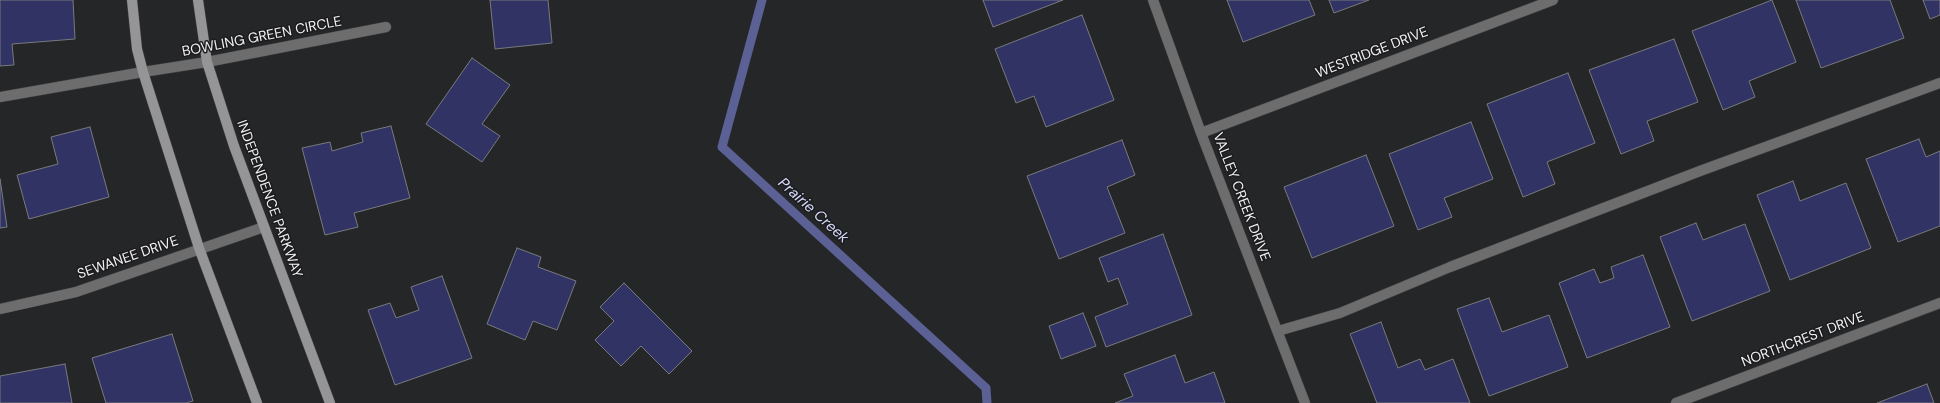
<!DOCTYPE html>
<style>
body{margin:0}
canvas{display:block;background:#252628}
</style>
<canvas width="1940" height="403"></canvas>
<script>
const ctx = document.querySelector('canvas').getContext('2d');
ctx.lineJoin = 'round';
const toPath = rows => new Path2D(rows.map(r => 'M' + r).join(''));
function stroke(path, color, width, dash) { ctx.strokeStyle = color; ctx.lineWidth = width; ctx.lineCap = dash ? 'butt' : 'round'; ctx.setLineDash(dash || []); ctx.stroke(path); }
function fill(path, color) { ctx.fillStyle = color; ctx.fill(path, 'evenodd'); }
function label(font, color, halo, rows, align = 'center') {
  ctx.font = font + ' "DM Sans",sans-serif'; ctx.lineWidth = 3; ctx.setLineDash([]); ctx.textBaseline = 'middle'; ctx.strokeStyle = halo; ctx.fillStyle = color; for (const [text, x, y, turn = 0] of rows) {
    ctx.save(); ctx.translate(x, y); ctx.rotate((+turn || 0) * Math.PI / 180); ctx.textAlign = isNaN(turn) ? turn : align; if (halo) ctx.strokeText(text, 0, 0); ctx.fillText(text, 0, 0); ctx.restore();
  }
}
stroke(toPath([
 [762,0,722,147,986,388,987,403]
]), '#5b6095', 9);
const building = toPath([
 [0,0,73,0,75,39,12,44,14,65,0,66,0,0],
 [490,0,548,0,552,43,495,49,490,0],
 [983,0,1063,0,993,27,983,0],
 [1227,0,1309,0,1315,15,1243,42,1227,0],
 [1329,0,1369,0,1334,13,1329,0],
 [1772,0,1796,62,1749,81,1755,97,1723,110,1692,31,1772,0],
 [1796,0,1890,0,1904,38,1821,68,1796,0],
 [1923,0,1940,0,1940,15,1930,19,1923,0],
 [1082,15,1114,100,1046,127,1034,96,1016,103,995,49,1082,15],
 [1674,39,1698,102,1647,121,1654,141,1621,154,1589,70,1674,39],
 [472,58,510,85,482,124,500,136,482,162,426,124,472,58],
 [1568,73,1595,143,1547,162,1555,184,1523,197,1487,104,1568,73],
 [1471,122,1493,179,1444,198,1452,217,1418,230,1389,154,1471,122],
 [391,126,410,198,354,213,358,227,325,235,302,148,330,142,332,151,363,142,361,133,391,126],
 [90,127,109,197,29,219,17,175,58,164,51,137,90,127],
 [1919,139,1926,157,1940,151,1940,226,1898,242,1866,159,1919,139],
 [1122,140,1135,175,1107,187,1125,233,1059,259,1027,176,1122,140],
 [1366,155,1394,226,1312,258,1284,187,1366,155],
 [0,179,7,227,0,228,0,179],
 [1793,181,1800,201,1846,183,1871,248,1790,280,1757,195,1793,181],
 [1696,223,1703,240,1745,224,1770,291,1692,321,1660,237,1696,223],
 [1163,234,1192,315,1106,347,1095,317,1128,304,1118,278,1108,282,1099,258,1163,234],
 [517,248,541,257,538,267,576,281,557,330,533,321,525,340,487,324,517,248],
 [1643,255,1670,327,1587,358,1559,283,1594,269,1600,283,1614,278,1611,267,1643,255],
 [442,276,472,358,395,385,368,310,390,303,396,318,419,310,411,287,442,276],
 [624,283,692,351,669,374,641,346,621,366,595,340,614,321,600,307,624,283],
 [1489,298,1502,332,1549,315,1568,367,1489,396,1457,309,1489,298],
 [1083,313,1096,346,1061,359,1049,326,1083,313],
 [1381,322,1398,368,1420,359,1425,370,1453,359,1470,403,1377,403,1350,334,1381,322],
 [172,334,193,401,186,403,106,403,92,358,172,334],
 [1175,355,1185,383,1214,372,1225,403,1115,403,1133,396,1124,374,1175,355],
 [65,364,72,403,0,403,0,376,65,364],
 [1927,384,1934,403,1877,403,1927,384]
]);
fill(building, '#303364');
stroke(building, '#797a7d', 1);
const lane = toPath([
 [0,97,143,72],
 [1278,331,1340,313,1450,267,1700,171,1940,83]
]);
const street = toPath([
 [1153,0,1201,133,1305,403],
 [143,72,207,62,386,27],
 [1201,133,1553,0],
 [0,309,76,292,264,227],
 [1676,403,1940,303]
]);
const secondary = toPath([
 [132,0,137,49,143,72,199,248,257,403],
 [198,0,207,62,234,146,330,403]
]);
stroke(lane, '#424345', 11);
stroke(street, '#424345', 11);
stroke(secondary, '#424345', 11);
stroke(lane, '#6d6d6e', 10);
stroke(street, '#6d6d6e', 10);
stroke(secondary, '#959597', 10);
label('14px', '#f2f2f4', '#1c1c1e', [
 ["BOWLING GREEN CIRCLE",262,37,-11],
 ["WESTRIDGE DRIVE",1372,53,-21],
 ["VALLEY CREEK DRIVE",1241,197,69],
 ["INDEPENDENCE PARKWAY",269,199,70],
 ["SEWANEE DRIVE",128,258,-19],
 ["NORTHCREST DRIVE",1803,340,-21]
]);
label('italic 15px', '#d6dbfc', '#1c1c1e', [
 ["Prairie Creek",813,211,42]
]);
</script>
